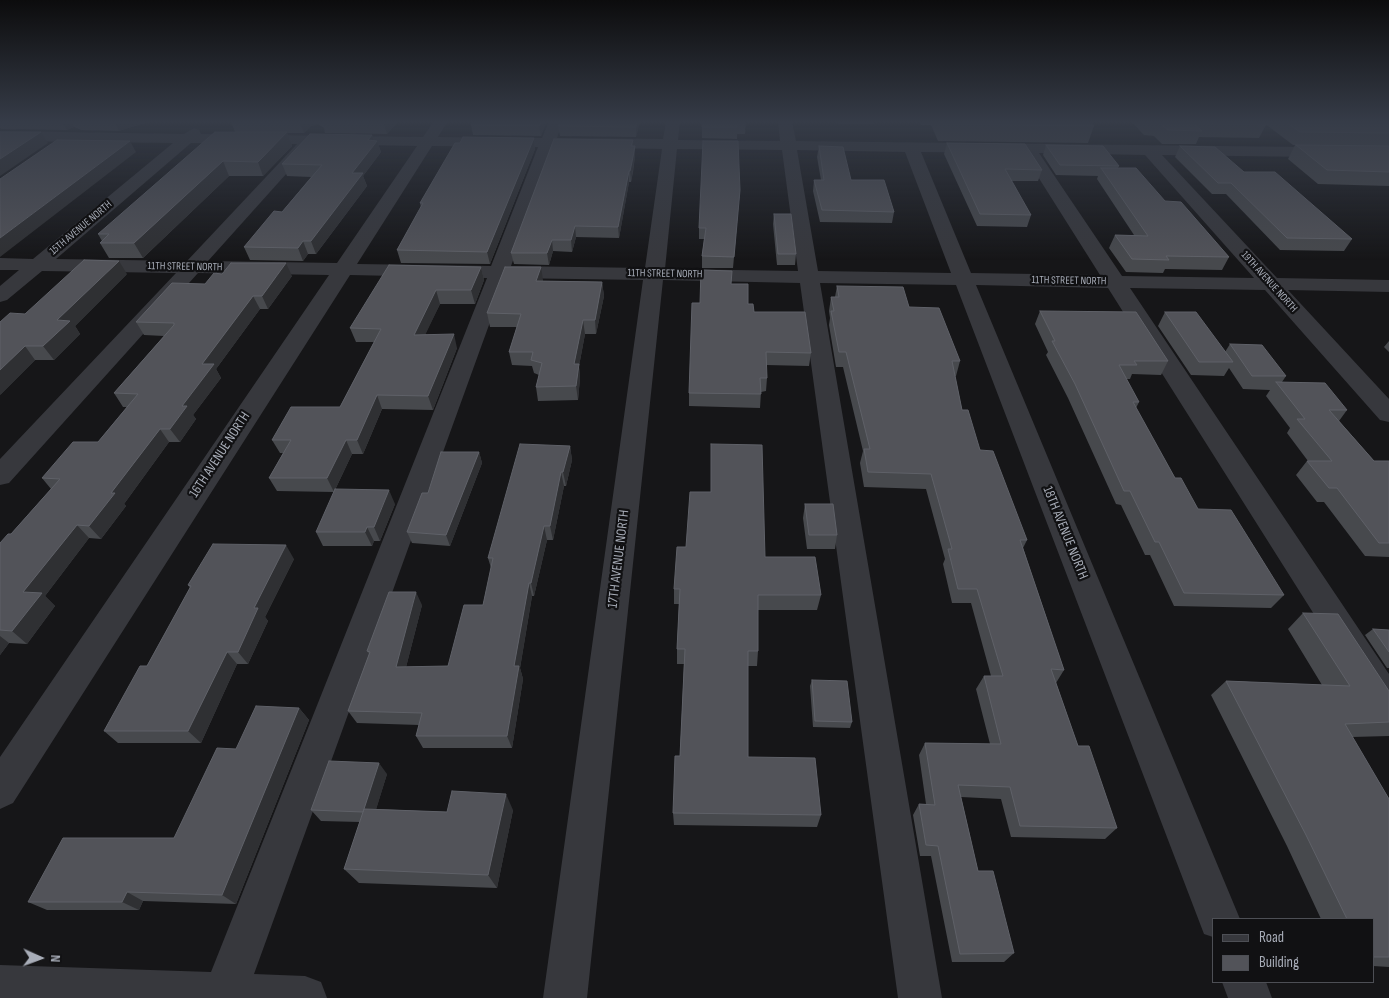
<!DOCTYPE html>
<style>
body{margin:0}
#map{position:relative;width:1389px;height:998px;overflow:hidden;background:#161618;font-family:"Sofia Sans Condensed",sans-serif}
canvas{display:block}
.legend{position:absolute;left:1212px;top:918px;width:162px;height:65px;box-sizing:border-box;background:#111113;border:1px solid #4d4f55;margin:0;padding:6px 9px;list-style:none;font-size:15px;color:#a8adb8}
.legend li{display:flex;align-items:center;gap:10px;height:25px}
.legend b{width:25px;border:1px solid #4d4f55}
.north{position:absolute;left:15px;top:933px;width:50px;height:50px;-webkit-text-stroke:4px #111113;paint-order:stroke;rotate:92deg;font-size:14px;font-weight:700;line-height:20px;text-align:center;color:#a8adb8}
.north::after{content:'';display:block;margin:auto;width:18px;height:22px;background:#a8adb8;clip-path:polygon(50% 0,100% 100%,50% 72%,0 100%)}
</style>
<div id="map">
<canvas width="1389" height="998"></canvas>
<ul class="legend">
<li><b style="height:6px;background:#37383d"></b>Road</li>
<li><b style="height:14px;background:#525359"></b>Building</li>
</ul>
<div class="north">N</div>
</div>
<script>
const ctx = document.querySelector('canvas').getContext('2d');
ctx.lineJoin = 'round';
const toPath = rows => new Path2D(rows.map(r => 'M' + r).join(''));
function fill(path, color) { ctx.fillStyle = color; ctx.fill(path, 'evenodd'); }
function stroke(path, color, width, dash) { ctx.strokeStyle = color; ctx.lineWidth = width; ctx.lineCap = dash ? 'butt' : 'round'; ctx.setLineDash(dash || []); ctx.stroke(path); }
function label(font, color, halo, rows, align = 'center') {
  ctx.font = font + ' "Sofia Sans Condensed",sans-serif'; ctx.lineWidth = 4.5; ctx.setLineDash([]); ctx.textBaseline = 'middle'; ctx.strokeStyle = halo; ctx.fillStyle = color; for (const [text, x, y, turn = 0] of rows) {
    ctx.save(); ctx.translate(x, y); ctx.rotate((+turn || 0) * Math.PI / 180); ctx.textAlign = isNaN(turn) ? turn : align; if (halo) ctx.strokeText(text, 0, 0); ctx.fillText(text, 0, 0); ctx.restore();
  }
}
fill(toPath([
 [434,121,448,121,438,137,542,138,549,121,563,121,557,138,663,139,666,121,680,121,678,140,780,141,778,121,792,121,796,141,1389,148,1389,158,1162,155,1277,278,1389,280,1389,292,1288,290,1389,399,1389,422,1380,420,1265,290,1130,288,1389,674,1389,719,1377,714,1108,288,976,285,1240,919,1213,919,1213,937,1204,934,956,285,820,283,942,998,898,998,800,283,663,280,587,998,543,998,643,280,506,278,254,974,305,976,321,982,327,998,0,998,0,965,211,972,487,278,350,275,13,803,0,809,0,757,329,275,198,273,9,483,0,485,0,459,176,273,42,271,7,300,0,302,0,286,19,270,0,270,0,258,33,259,173,143,0,141,0,131,184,134,194,128,199,130,201,134,423,137,434,121],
 [191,143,297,144,187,261,56,259,191,143],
 [313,144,417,146,337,263,208,261,313,144],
 [432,146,538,147,491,266,357,264,432,146],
 [554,147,662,149,645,268,511,266,554,147],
 [677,149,782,150,798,271,665,269,677,149],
 [797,150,905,152,951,273,818,271,797,150],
 [921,152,1023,153,1100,275,971,273,921,152],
 [1039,153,1145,155,1254,278,1122,276,1039,153],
 [1222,982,1266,982,1272,998,1228,998,1222,982]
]), '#37383d');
fill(toPath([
 [0,121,151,121,119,131,81,130,74,127,67,130,1,129,0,128],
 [232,121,399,121,387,134,325,133,324,128,318,124,311,126,304,133,287,133,292,146,263,176,229,176,143,258,109,258,100,243,102,241,98,234,235,132,231,122],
 [547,121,541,136,473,135,471,125],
 [640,121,636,137,560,136,558,126],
 [702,121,746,121,745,134,737,134,737,139,702,138],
 [838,121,874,121,874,124,839,124],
 [919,121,1090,121,1094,126,1088,143,938,141,931,125,921,125],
 [1131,121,1389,121,1389,186,1318,184,1288,159,1295,145,1293,145,1264,123,1266,125,1259,138,1199,137,1196,144,1162,144,1154,136,1144,135],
 [372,135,374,141,377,141,381,152,363,176,367,186,316,254,308,254,303,261,250,260,244,247,282,212,311,177,287,176,282,164],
 [534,138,535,149,490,264,401,263,397,250,421,208,420,203,460,143],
 [633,140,633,146,635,146,635,156,633,172,631,182,629,182,619,238,576,237,572,252,553,251,549,265,514,264,511,253],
 [947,143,1042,170,1038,181,1011,181,1031,215,1027,227,977,226,944,154],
 [1046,145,1119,166,1118,168,1165,201,1229,257,1222,270,1165,269,1163,273,1126,272,1109,248,1115,235,1134,235,1097,179,1098,176,1056,175,1043,155],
 [819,146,851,180,894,212,892,223,820,222,813,191,814,180,821,180,817,157],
 [1180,146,1244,172,1352,239,1344,251,1280,250,1226,194,1212,194,1175,157],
 [740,190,733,268,702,268,702,256,704,239,699,239,699,228],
 [774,214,796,254,795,265,777,265,773,224],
 [481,267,484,280,475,304,440,304,425,334,457,348,433,410,382,409,363,454,352,454,334,492,277,491,269,478,283,453,280,453,272,440,340,407,374,342,356,342,350,328],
 [127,274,75,326,80,334,54,360,35,360,0,395,25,314],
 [292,276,268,309,260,309,216,369,221,378,193,415,196,419,180,442,169,442,124,504,126,506,101,539,89,538,45,596,55,606,27,644,9,643,0,655,0,543,11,534,51,489,42,478,98,442,127,407,123,407,114,393,164,336,144,335,136,322,205,284],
 [543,280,543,281,602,282,604,296,596,334,585,334,579,366,580,378,578,400,538,401,536,387,539,375,534,373,532,366,512,365,509,352,517,327,490,327,487,313],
 [732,284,748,304,754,312,811,353,809,366,766,365,767,378,766,391,761,392,760,408,689,406,689,393,700,303],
 [837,286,909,307,960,361,956,376,955,376,962,410,980,450,1027,540,1023,548,1064,670,1056,683,1078,746,1117,828,1105,839,1011,837,1001,799,961,797,978,871,1014,953,1004,962,952,962,931,856,920,856,913,815,919,804,926,804,919,755,925,743,990,744,976,689,984,676,991,676,971,603,952,603,943,564,945,559,926,489,864,487,860,463,863,451,843,367,836,367,829,325,830,318,829,311,831,297,835,297],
 [1040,311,1168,361,1161,375,1132,374,1130,379,1126,379,1139,402,1136,408,1175,478,1198,509,1284,595,1271,608,1174,606,1150,555,1145,555,1121,505,1116,504,1068,398,1046,355,1048,352,1035,324],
 [1165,312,1225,352,1230,344,1286,376,1282,382,1347,410,1339,421,1374,461,1389,461,1389,557,1365,556,1324,502,1317,502,1296,475,1307,461,1308,461,1287,433,1290,428,1266,396,1270,390,1243,389,1229,368,1224,376,1191,375,1158,326],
 [1389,341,1389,352,1384,347],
 [570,446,572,460,566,486,564,486,553,540,547,540,534,596,532,596,520,668,523,679,512,748,423,748,416,736,419,725,357,723,348,711,369,654,367,651,422,605,406,667,448,666,483,605,491,568,488,558],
 [479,452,482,463,450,546,412,543,407,532,428,493],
 [395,504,380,541,374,541,372,546,323,546,316,532],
 [805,504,837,535,835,549,807,549,803,518],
 [765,557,821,595,817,610,758,610,758,651,757,666,748,666,748,757,821,815,817,827,674,825,673,813,680,756,684,664,677,664,677,649,679,604,674,604,674,589],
 [294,559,265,617,268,621,248,664,237,664,201,743,118,743,104,731,147,666,190,588,188,585],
 [1303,613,1389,691,1389,736,1352,737,1389,799,1389,967,1373,966,1373,919,1321,919,1287,846,1211,695,1226,681,1322,685,1288,629],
 [1373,629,1389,630,1389,668,1387,668,1365,635],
 [812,680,852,722,850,728,813,727,810,686],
 [299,708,309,720,236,904,143,901,139,910,47,910,28,902,174,838,236,749],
 [387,774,376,809,447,812,513,810,497,888,359,883,344,869,360,822,321,821,311,810]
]), '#47494d');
fill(toPath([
 [61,121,71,121,74,127,67,130],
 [114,121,151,121,119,131],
 [303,121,316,121,318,124,311,126,304,133,300,123],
 [387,121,399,121,387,134,384,124],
 [542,121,547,121,541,136,539,126],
 [637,121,640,121,636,137,636,127],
 [41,132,48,143,0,176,0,159],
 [287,132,292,146,263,176,258,162],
 [372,135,375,144,377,141,381,152,363,176,367,186,316,254,311,241,352,173,368,140],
 [534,138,535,149,490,264,487,252],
 [130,141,136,152,0,257,0,238],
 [635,146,635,156,631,182,630,171],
 [223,161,229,176,143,258,134,243],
 [629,171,629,182,619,238,618,227],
 [575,226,576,237,572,252,571,240],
 [552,240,553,251,549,265,547,253],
 [303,241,308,254,303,261,298,248],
 [119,261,127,274,75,326,80,334,54,360,43,346,57,320],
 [286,263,292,276,268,309,262,296],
 [481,267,484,280,475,304,471,290],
 [541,267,543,280,538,295,536,281],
 [602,282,604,296,596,334,595,320],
 [436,290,440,304,419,348,414,335],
 [253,296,260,309,216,369,221,378,193,415,196,419,180,442,170,429,202,364],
 [583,320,585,334,579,366,580,378,578,400,576,386,574,364],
 [454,334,457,348,433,410,428,396],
 [25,346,35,360,0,395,0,370],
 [377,395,382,409,363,454,357,440],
 [160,429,169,442,124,504,126,506,101,539,89,526,111,493],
 [346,440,352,454,334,492,327,478],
 [570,446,572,460,566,486,563,472],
 [479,452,482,463,450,546,446,535],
 [561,472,564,486,553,540,550,526],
 [389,490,395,504,380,541,374,527],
 [77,525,89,538,45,596,55,606,27,644,12,631,23,592],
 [544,526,547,540,534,596,531,583],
 [367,527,374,541,372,546,365,532],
 [286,545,294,559,265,617,268,621,248,664,238,652,254,608],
 [529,583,532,596,520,668,523,679,512,748,507,736,514,666],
 [416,592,422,605,403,679,396,667],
 [0,636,9,643,0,655],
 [227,652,237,664,201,743,188,731],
 [299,708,309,720,236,904,222,895],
 [379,763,387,774,372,823,363,812],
 [506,794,513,810,497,888,488,875],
 [127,892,143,901,139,910,122,902]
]), '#2f3033');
const building = toPath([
 [232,121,303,121,300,123,231,122,232,121],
 [322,121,387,121,384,124,322,123,322,121],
 [474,121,542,121,539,126,471,125,474,121],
 [560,121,637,121,636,127,558,126,560,121],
 [702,121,745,121,745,122,737,122,737,127,702,127,702,121],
 [940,121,1090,121,1094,126,942,124,940,121],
 [1148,121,1262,121,1266,125,1193,123,1202,131,1168,130,1159,123,1149,122,1148,121],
 [1285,121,1389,121,1389,133,1300,132,1285,121],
 [0,132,41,132,0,159,0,132],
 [215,132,287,132,258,162,223,161,134,243,100,243,109,234,98,234,215,132],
 [310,134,372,135,368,140,377,141,352,173,363,173,311,241,303,241,298,248,244,247,274,211,282,212,322,165,282,164,310,134],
 [463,137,534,138,487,252,397,250,423,203,420,203,455,143,460,143,463,137],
 [554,139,633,140,631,146,635,146,632,162,630,171,629,171,618,227,575,226,571,240,552,240,547,253,511,253,554,139],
 [57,140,130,141,0,238,0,179,57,140],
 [703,141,738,141,740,190,734,257,702,256,706,228,699,228,703,141],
 [947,143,1025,144,1042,170,1005,169,1031,215,980,214,947,143],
 [1046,145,1103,146,1119,166,1060,165,1046,145],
 [1296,145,1389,146,1389,172,1327,170,1296,145],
 [819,146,843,147,851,180,884,180,894,212,822,210,814,180,824,180,819,146],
 [1180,146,1215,147,1244,172,1275,172,1352,239,1287,238,1231,183,1218,183,1180,146],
 [1101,168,1136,168,1165,201,1181,202,1229,257,1166,256,1169,260,1132,259,1115,235,1148,236,1101,168],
 [774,214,791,214,796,254,778,254,774,214],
 [84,260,119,261,57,320,70,321,43,346,25,346,0,370,0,322,10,313,25,314,84,260],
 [231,263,286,263,262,296,253,296,202,364,214,364,182,406,187,406,170,429,160,429,111,493,115,493,89,526,77,525,23,592,42,593,12,631,0,630,0,543,8,534,11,534,60,479,42,478,73,442,98,442,138,394,114,393,174,325,174,323,136,322,172,283,205,284,214,273,222,274,231,263],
 [389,265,481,267,471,290,436,290,414,335,454,334,428,396,377,395,357,440,346,440,327,478,269,478,291,440,272,440,291,407,340,407,381,329,350,328,389,265],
 [505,267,541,267,536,281,602,282,595,320,583,320,574,364,579,364,576,386,536,387,542,363,531,360,533,352,509,352,521,314,487,313,505,267],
 [701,270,732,271,731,284,748,284,748,304,753,304,754,312,805,312,811,353,766,352,767,378,760,378,761,394,689,393,692,303,700,303,701,270],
 [837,286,903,287,909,307,939,308,960,361,952,361,962,410,968,410,980,450,993,451,1027,540,1020,540,1064,670,1051,669,1078,746,1089,746,1117,828,1020,826,1010,787,958,785,978,871,993,871,1014,953,960,954,938,846,926,845,919,804,935,805,925,743,1001,744,984,676,1003,676,977,589,958,589,948,549,952,549,931,474,868,472,864,449,870,449,846,352,839,352,831,311,834,311,831,297,839,297,837,286],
 [1040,311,1136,312,1168,361,1134,361,1137,365,1119,365,1139,402,1133,402,1175,478,1181,478,1198,509,1231,510,1284,595,1184,593,1159,542,1155,542,1130,491,1124,491,1075,384,1052,341,1055,341,1040,311],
 [1165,312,1196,312,1233,362,1199,362,1165,312],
 [1230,344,1262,345,1286,376,1252,376,1230,344],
 [1276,382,1325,383,1347,410,1329,410,1374,461,1389,461,1389,543,1379,543,1337,488,1329,488,1307,461,1332,461,1297,419,1305,419,1276,382],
 [520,444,570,446,563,472,561,472,550,526,544,526,531,583,529,583,514,666,519,666,507,736,416,736,422,713,348,711,370,652,367,651,389,592,416,592,396,667,448,666,464,605,483,605,493,558,488,558,520,444],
 [711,444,762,445,765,557,815,557,821,595,758,595,758,651,748,651,748,757,815,758,821,815,673,813,675,756,680,756,685,649,677,649,680,589,674,589,677,547,686,547,690,492,711,492,711,444],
 [441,452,479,452,446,535,407,532,422,493,428,493,441,452],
 [335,489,389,490,374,527,367,527,365,532,316,532,335,489],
 [805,504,833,504,837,535,809,535,805,504],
 [213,544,286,545,254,608,258,608,238,652,227,652,188,731,104,731,140,666,147,666,191,586,188,585,213,544],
 [1303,613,1338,614,1389,691,1389,722,1345,724,1389,799,1389,957,1373,957,1373,919,1347,919,1306,835,1226,681,1350,686,1303,613],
 [1373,629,1389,630,1389,652,1373,629],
 [812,680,847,681,852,722,815,721,812,680],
 [256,706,299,708,222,895,127,892,122,902,28,902,63,838,174,838,217,748,236,749,256,706],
 [329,761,379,763,363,812,311,810,329,761],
 [452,791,506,794,488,875,344,869,364,809,447,812,452,791]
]);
fill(building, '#525359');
stroke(building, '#5f6168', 1);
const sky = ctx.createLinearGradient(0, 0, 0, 260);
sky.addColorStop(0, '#0c0c0d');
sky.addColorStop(0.47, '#363c48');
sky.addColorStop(1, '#363c4800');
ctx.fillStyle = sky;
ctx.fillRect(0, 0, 1389, 260);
label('11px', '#a8adb8', '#111113', [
 ["15TH AVENUE NORTH",81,228,-40],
 ["11TH STREET NORTH",185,267,1],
 ["11TH STREET NORTH",665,274,1],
 ["11TH STREET NORTH",1069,281,1],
 ["19TH AVENUE NORTH",1269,282,48]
]);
label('14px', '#a8adb8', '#111113', [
 ["16TH AVENUE NORTH",220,455,-57],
 ["18TH AVENUE NORTH",1065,533,68],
 ["17TH AVENUE NORTH",619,559,-83]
]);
</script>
